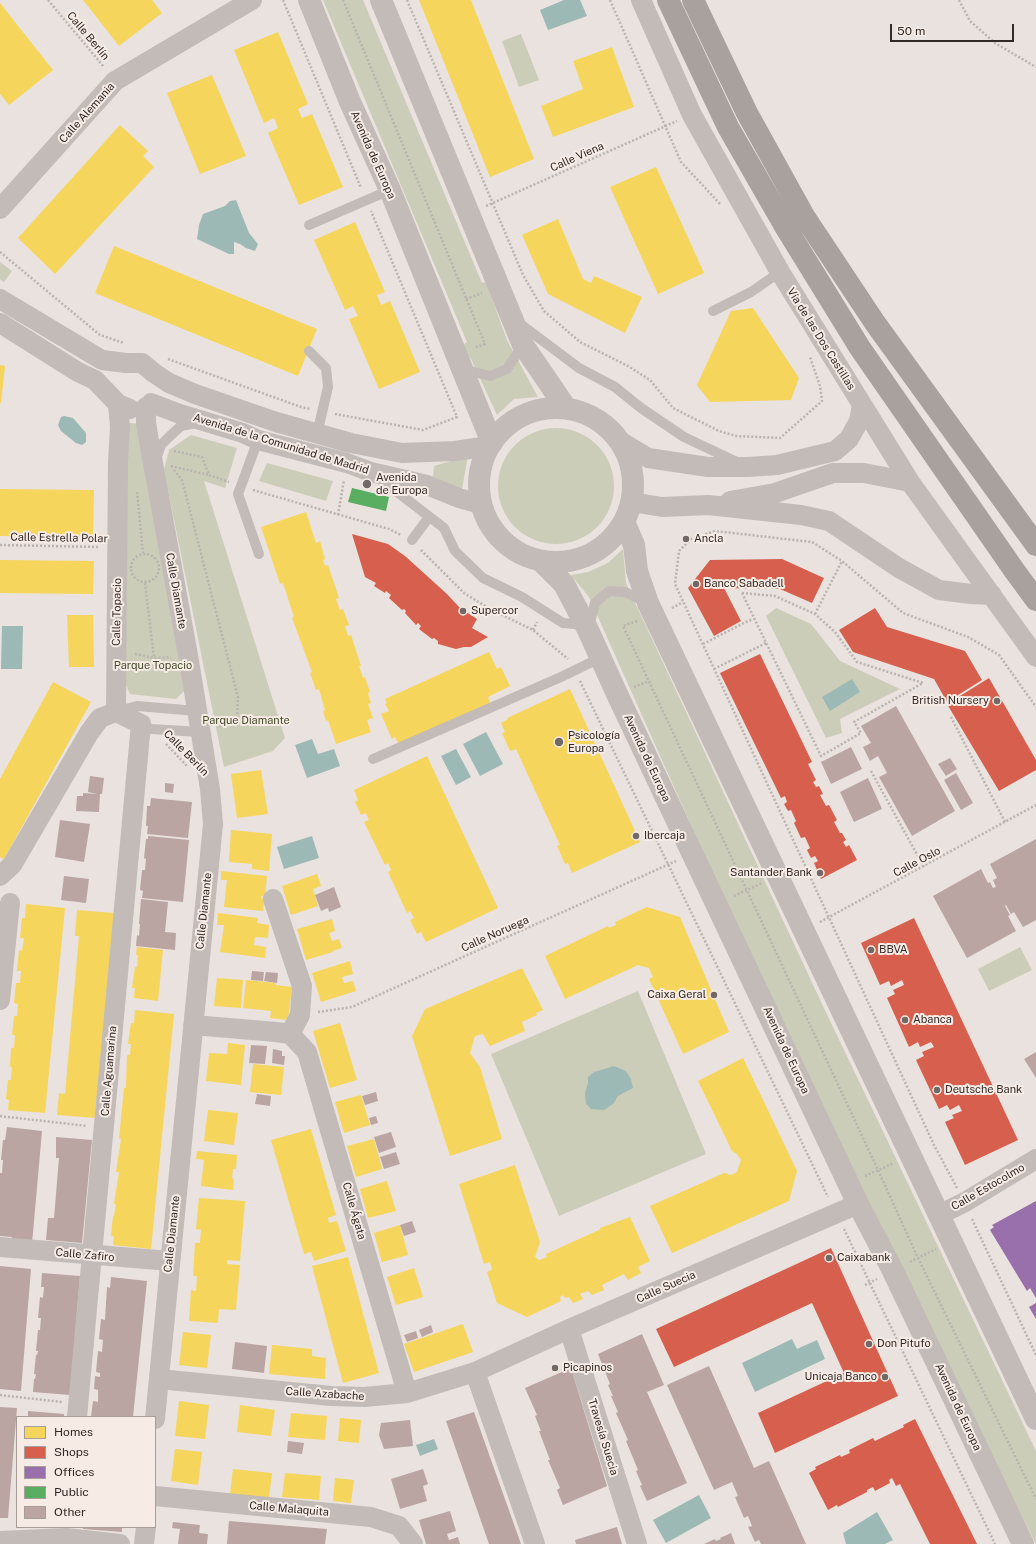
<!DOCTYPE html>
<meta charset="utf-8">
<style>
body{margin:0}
#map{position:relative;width:1036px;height:1544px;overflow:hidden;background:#e9e2de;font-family:"Public Sans",sans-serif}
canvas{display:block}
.legend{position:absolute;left:16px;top:1416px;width:140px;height:112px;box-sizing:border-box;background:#f6ece5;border:1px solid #a89e99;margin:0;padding:5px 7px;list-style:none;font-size:12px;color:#322826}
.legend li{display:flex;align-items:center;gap:8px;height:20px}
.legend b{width:20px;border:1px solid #a89e99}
.scale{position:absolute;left:890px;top:24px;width:124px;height:18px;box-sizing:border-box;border:2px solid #322826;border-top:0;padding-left:5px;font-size:12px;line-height:14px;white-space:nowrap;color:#322826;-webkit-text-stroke:3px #f6ece5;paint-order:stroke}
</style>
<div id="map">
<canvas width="1036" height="1544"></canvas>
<ul class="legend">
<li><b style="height:11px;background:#f6d55c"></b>Homes</li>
<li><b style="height:11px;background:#d6604d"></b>Shops</li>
<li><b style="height:11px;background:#9970ab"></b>Offices</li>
<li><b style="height:11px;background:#5aae61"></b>Public</li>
<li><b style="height:11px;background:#bba5a2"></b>Other</li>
</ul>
<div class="scale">50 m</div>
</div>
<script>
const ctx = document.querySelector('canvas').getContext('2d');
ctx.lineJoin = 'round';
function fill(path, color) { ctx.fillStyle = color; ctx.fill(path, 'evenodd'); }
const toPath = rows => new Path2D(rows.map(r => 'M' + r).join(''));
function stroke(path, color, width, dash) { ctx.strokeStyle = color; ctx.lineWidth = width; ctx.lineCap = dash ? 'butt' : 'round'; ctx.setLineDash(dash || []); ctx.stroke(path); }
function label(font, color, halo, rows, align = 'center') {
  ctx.font = font + ' "Public Sans",sans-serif'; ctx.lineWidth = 4; ctx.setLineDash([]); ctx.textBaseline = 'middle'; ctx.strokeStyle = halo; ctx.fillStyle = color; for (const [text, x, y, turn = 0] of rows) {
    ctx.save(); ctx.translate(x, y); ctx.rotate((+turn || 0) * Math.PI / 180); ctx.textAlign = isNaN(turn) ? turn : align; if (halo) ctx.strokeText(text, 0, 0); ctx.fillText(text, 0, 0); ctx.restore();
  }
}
fill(toPath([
 [323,0,363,0,482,283,486,282,507,340,538,397,514,399,497,415,471,359,461,347,467,342],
 [521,34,539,80,519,87,502,41],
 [0,262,12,271,4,282,0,279],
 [125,422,138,424,186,689,176,699,130,694,125,683],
 '498 486a58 58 0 1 1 116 0a58 58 0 1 1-116 0Z',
 [191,435,237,448,225,488,204,481,285,738,273,751,224,767,164,470,169,450],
 [468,456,462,489,433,477,434,466],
 [267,463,333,481,326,501,259,481],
 [623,549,626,583,822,1004,1036,1451,1036,1544,831,1138,589,597,571,575,588,572,608,563],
 [776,608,811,624,840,661,900,689,840,719,842,733,826,738,766,616],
 [1020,947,1032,970,989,991,978,969],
 [638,991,706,1154,559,1216,491,1054]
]), '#cccdb9');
fill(toPath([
 [564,0,580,0,587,16,548,30,540,10],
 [236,200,249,233,258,244,255,251,246,248,240,244,234,242,234,254,229,254,197,239,199,225,203,214,225,206,230,201],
 [64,416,73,418,86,433,86,442,82,445,76,443,61,431,58,425,61,417],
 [2,626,23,626,22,669,1,669],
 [852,679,860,692,830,711,822,697],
 [486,732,503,764,480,776,463,744],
 [312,739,318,754,334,749,340,766,307,778,295,745],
 [456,749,471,777,456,785,441,756],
 [312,836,319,858,284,869,277,847],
 [614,1066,626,1071,631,1079,633,1088,618,1096,614,1103,604,1110,591,1109,586,1104,585,1093,588,1083,588,1077,594,1072],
 [792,1339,797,1349,817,1340,825,1359,755,1392,742,1363],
 [434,1439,438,1449,420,1456,416,1445],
 [699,1495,711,1518,666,1543,653,1520],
 [877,1512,893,1540,885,1544,846,1544,843,1533]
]), '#9db9b5');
fill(toPath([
 [83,0,152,0,162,13,119,46],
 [419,0,471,0,534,159,490,177],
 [0,3,53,70,9,105,0,94],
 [278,32,308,104,298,109,302,118,312,114,343,187,299,205,268,133,278,128,274,118,264,123,234,50],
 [612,47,634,107,553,137,541,106,583,89,573,61],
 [212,75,246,156,200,174,167,93],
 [120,125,148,151,143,156,154,167,55,274,18,238],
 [656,167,704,273,658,294,610,187],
 [558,219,583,279,591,283,594,276,642,297,625,333,548,294,522,235],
 [355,222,385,292,377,295,381,305,390,301,420,372,379,389,349,319,358,316,353,306,345,310,314,240],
 [114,246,317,329,298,376,95,293],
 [753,308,799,378,791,400,710,402,697,385,731,311],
 [0,365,5,366,1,403,0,403],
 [0,489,94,490,93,537,0,536],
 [306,512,316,543,320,541,325,559,323,560,325,566,328,565,339,598,336,599,340,610,343,609,349,625,345,626,348,636,351,635,361,666,359,666,363,678,365,677,370,692,368,693,371,703,368,704,373,718,367,720,371,732,336,744,328,720,326,721,323,711,325,710,319,689,316,690,310,673,312,672,292,618,294,617,283,583,280,584,261,527],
 [0,560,94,561,93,594,0,593],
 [67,615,93,615,94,667,69,667],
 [489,652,497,669,501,667,510,686,488,697,491,705,400,747,395,737,392,739,381,714,389,711,385,704,387,703,385,699],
 [53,682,91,702,4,859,0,857,0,779],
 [570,689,640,842,572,873,568,863,565,864,557,846,560,845,516,749,510,751,502,733,505,732,501,723,508,719,507,718],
 [427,756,498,908,426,942,421,932,417,934,410,920,414,918,410,911,407,913,388,872,391,870,388,863,385,865,364,822,369,820,366,813,361,815,355,802,358,800,354,790],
 [261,770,268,814,237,818,231,774],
 [231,830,272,834,269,871,252,869,252,864,229,862],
 [221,871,267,876,265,897,261,896,261,898,264,899,263,911,224,907,227,880,221,880],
 [317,874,321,886,313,889,318,906,291,915,282,886],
 [26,904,65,908,45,1113,8,1110,9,1100,6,1099,8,1080,11,1080,12,1067,10,1067,11,1048,14,1048,15,1035,12,1035,14,1016,17,1016,18,1004,14,1003,16,983,20,983,21,971,17,971,19,950,22,951,24,938,20,938,22,918,25,918],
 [647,907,680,917,729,1032,683,1054,649,979,653,977,649,968,638,965,565,999,545,956,608,926,609,928,616,925,615,922],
 [77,910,114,913,95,1118,57,1115,59,1093,65,1094,79,936,75,936],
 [218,913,258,918,257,923,269,925,268,938,255,937,254,945,266,947,265,958,220,952,224,925,217,925],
 [332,919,335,931,329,933,332,941,339,939,342,948,332,951,333,952,306,960,297,929],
 [137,947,163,950,158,1001,134,998,135,988,132,988,135,967,137,967,138,955,136,955],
 [350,961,353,974,342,977,344,983,353,981,356,991,321,1002,312,973],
 [522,968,543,1010,536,1013,537,1015,522,1022,525,1031,490,1046,483,1034,475,1036,470,1053,480,1067,502,1139,450,1156,412,1036,425,1009],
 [217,978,243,980,241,1008,214,1006],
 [246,980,276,983,276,985,292,987,288,1020,270,1018,271,1011,243,1008],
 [135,1010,174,1014,151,1249,113,1245,114,1236,111,1236,113,1216,114,1216,116,1204,114,1204,119,1172,116,1172,121,1139,119,1139,124,1088,126,1088,127,1055,130,1055,131,1044,128,1044,131,1023,134,1023],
 [340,1023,357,1080,330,1088,313,1031],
 [228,1043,245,1045,241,1085,206,1081,209,1053,227,1054],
 [743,1058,797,1171,789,1201,672,1253,650,1206,724,1173,731,1175,737,1172,741,1160,737,1154,732,1151,698,1081],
 [253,1064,284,1067,281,1095,250,1092],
 [361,1095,370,1125,344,1133,335,1102],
 [208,1110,238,1113,234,1145,204,1141],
 [311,1129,336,1215,328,1218,329,1223,337,1221,346,1251,314,1261,311,1252,304,1254,271,1140],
 [374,1139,382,1169,356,1177,347,1146],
 [197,1151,237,1155,236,1169,233,1169,232,1178,234,1179,233,1190,201,1186,204,1160,196,1159],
 [515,1165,540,1242,535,1257,539,1260,547,1257,546,1254,599,1230,600,1228,630,1217,650,1261,638,1267,641,1273,628,1280,624,1274,602,1285,604,1290,592,1295,588,1291,580,1294,583,1299,573,1303,569,1297,565,1298,563,1295,560,1297,561,1301,527,1317,497,1303,487,1272,492,1270,490,1262,484,1264,459,1184],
 [387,1181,396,1211,368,1218,360,1189],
 [199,1198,245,1201,240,1261,227,1260,227,1264,240,1265,236,1310,219,1309,218,1323,189,1321,191,1290,196,1291,197,1276,193,1276,195,1243,200,1243,201,1230,196,1229],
 [400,1225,408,1255,382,1262,374,1233],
 [348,1257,379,1373,343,1383,312,1266],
 [414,1268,423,1297,396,1305,387,1277],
 [463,1324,473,1352,414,1372,404,1344],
 [183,1332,211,1335,207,1368,179,1365],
 [272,1345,312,1349,312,1356,326,1358,325,1379,269,1374],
 [179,1401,209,1405,205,1439,175,1436],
 [240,1405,275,1410,271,1436,237,1432],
 [291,1413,327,1416,325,1440,288,1437],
 [340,1418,361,1420,359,1443,338,1441],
 [175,1449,202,1452,198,1485,171,1481],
 [233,1469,272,1473,269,1498,230,1494],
 [285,1473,321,1476,319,1500,282,1497],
 [335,1478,354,1480,351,1503,333,1501]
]), '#f6d55c');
fill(toPath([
 [352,534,388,544,405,556,447,594,460,608,477,619,472,628,488,637,471,647,464,647,456,649,438,644,438,641,434,638,432,639,419,629,421,626,418,623,416,625,405,613,406,611,404,609,402,610,389,598,391,595,386,591,385,593,374,586,376,583,365,577],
 [782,559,824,578,812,603,780,589,724,588,741,621,714,636,688,588,710,560],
 [875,608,887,627,965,651,982,680,947,702,934,679,853,652,839,630],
 [760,654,812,762,808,764,816,780,813,782,816,787,819,786,823,794,820,795,826,806,829,805,837,820,834,822,840,833,842,833,846,840,843,842,846,847,849,845,857,860,821,879,814,863,818,861,815,856,811,858,807,850,810,848,805,837,801,838,794,823,796,821,791,810,788,811,784,804,787,802,785,796,781,798,720,673],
 [989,678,1036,760,1036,770,999,791,947,704],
 [914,918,1018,1140,965,1165,945,1122,954,1118,952,1115,962,1111,959,1105,950,1110,947,1105,939,1109,916,1060,924,1056,922,1052,934,1047,931,1042,920,1047,918,1042,909,1047,887,998,895,994,893,990,904,985,902,980,891,986,889,981,880,985,861,943],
 [831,1248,898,1396,775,1453,758,1413,844,1373,812,1303,674,1367,656,1329],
 [915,1419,977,1544,930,1544,900,1484,896,1486,892,1478,889,1480,890,1483,875,1491,873,1487,867,1490,867,1492,838,1507,837,1505,828,1510,809,1473,816,1469,815,1467,840,1455,841,1457,850,1453,849,1450,873,1438,875,1441,904,1427,903,1425]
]), '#d6604d');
fill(toPath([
 [1036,1201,1036,1298,1030,1288,1027,1291,990,1230,994,1227,992,1225],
 [1036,1303,1036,1319,1029,1307]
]), '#9970ab');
fill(toPath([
 [352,488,389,497,386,511,348,502]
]), '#5aae61');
fill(toPath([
 [896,706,955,811,912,836,879,777,887,773,878,756,870,761,863,747,871,743,861,726],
 [851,747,862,769,831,784,821,762],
 [950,758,957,769,946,776,938,764],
 [956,773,973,803,961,810,944,780],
 [90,776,104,778,102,794,100,794,99,812,76,811,77,796,83,796,83,793,97,794,88,792],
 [868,778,882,809,854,822,840,792],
 [165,783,174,784,173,793,165,792],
 [151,798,192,802,188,838,147,834,148,826,146,826,147,806,150,806],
 [60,820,90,824,84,862,55,857],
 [148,836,189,840,183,902,142,898,143,891,140,890,142,870,145,870,146,859,144,858,146,839,148,839],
 [1036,839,1036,920,1023,927,1014,912,1011,914,1006,905,1005,906,1010,915,1008,916,1016,931,967,958,933,896,981,869,988,883,990,882,993,888,996,887,993,880,997,878,990,864],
 [64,876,89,879,86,903,61,900],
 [334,887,341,907,329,912,328,908,321,911,315,895],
 [141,899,168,902,165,932,176,933,175,950,136,946,137,935,139,936,140,924,139,924],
 [252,971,264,972,263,981,251,980],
 [266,972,278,973,277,983,264,981],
 [251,1045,267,1046,265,1064,249,1063],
 [273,1049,282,1051,282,1056,285,1056,284,1065,272,1063],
 [1036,1052,1036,1078,1024,1059],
 [376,1092,378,1101,365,1105,362,1096],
 [257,1094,271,1096,270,1106,255,1104],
 [376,1116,378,1123,371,1125,369,1118],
 [7,1127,42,1131,32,1244,11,1242,12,1237,0,1236,0,1173,2,1173,3,1160,1,1160,3,1140,5,1140],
 [391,1132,396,1147,379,1153,374,1137],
 [56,1137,92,1140,82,1243,46,1240,48,1218,54,1218,59,1158,56,1158],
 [396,1152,400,1164,384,1169,380,1157],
 [412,1221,416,1232,404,1236,400,1225],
 [0,1266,31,1269,21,1391,0,1389],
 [42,1273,80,1276,70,1395,33,1392,34,1379,35,1379,36,1374,34,1374,36,1355,37,1355,38,1351,36,1351,38,1330,40,1330,41,1318,38,1318,40,1297,43,1298,44,1287,41,1287],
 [111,1277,147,1281,133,1417,91,1417,93,1401,98,1402,98,1390,94,1389,95,1376,100,1377,100,1373,96,1372,98,1351,102,1352,103,1340,99,1339,101,1319,105,1320,107,1287,110,1288],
 [431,1325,433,1332,422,1337,419,1330],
 [416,1331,418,1338,407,1342,404,1335],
 [642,1334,664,1385,647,1392,687,1483,647,1501,640,1486,642,1485,636,1471,638,1470,626,1441,628,1440,616,1413,618,1412,611,1396,613,1396,608,1385,610,1384,598,1354],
 [235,1342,267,1346,264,1373,232,1369],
 [709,1366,754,1468,769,1461,806,1544,761,1544,759,1540,755,1542,748,1527,752,1526,748,1516,744,1518,735,1497,738,1496,732,1482,714,1490,667,1385],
 [571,1368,607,1486,563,1505,557,1490,560,1488,548,1460,550,1460,539,1431,541,1431,535,1416,537,1415,525,1388],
 [0,1407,17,1408,8,1518,0,1518],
 [28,1411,64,1414,64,1417,28,1417],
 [474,1412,521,1544,489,1544,446,1421],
 [410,1420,413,1446,384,1449,379,1435,381,1423],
 [288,1441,304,1443,302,1454,287,1452],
 [423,1469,428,1484,423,1486,427,1501,400,1509,391,1479],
 [450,1511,456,1531,447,1534,449,1540,458,1537,460,1544,426,1544,419,1520],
 [229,1521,327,1529,325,1544,227,1544],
 [173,1522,200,1525,199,1533,208,1534,207,1544,178,1544,180,1529,172,1528],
 [83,1527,122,1527,122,1532,83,1529],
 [617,1527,622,1544,576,1544,575,1540],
 [731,1533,735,1544,704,1544,715,1539,716,1541,721,1539,720,1538]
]), '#bba5a2');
stroke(toPath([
 [48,0,104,67],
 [283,0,361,188],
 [343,0,485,344,474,348],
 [407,0,523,275,544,311,580,342,628,366,650,380,673,408,719,431,736,436,780,438,822,401,820,386,810,357],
 [610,0,681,162,721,205],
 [959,0,970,21,995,43,1036,67],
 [486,206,677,121],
 [0,252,100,335,124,343],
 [466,299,482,293],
 [168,359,301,407,311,409],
 [335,414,423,430,457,417,371,211],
 [174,451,202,457,209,475,229,482],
 [171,466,209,475],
 [174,470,182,480,238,697,237,719,217,727],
 [253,490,389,529,401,535],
 [137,492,143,553],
 [338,515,344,480],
 [0,545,99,547],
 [421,550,464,593,490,609,533,630,568,659],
 '131 568a14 14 0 1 1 28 0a14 14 0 1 1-28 0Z',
 [145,583,154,658],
 [742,593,775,596,815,614,835,632,857,662,923,683,854,722,861,733,821,756,742,593],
 [672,608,683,602],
 [815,614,842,561],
 [637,621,623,626,878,1170,918,1258,1036,1499],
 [533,630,537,622],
 [703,644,746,622,754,619],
 [135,654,154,658,171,657],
 [714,669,766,643],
 [580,681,828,1197],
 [634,687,649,681],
 [951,717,1005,822],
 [166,744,187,766],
 [871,771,924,867],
 [734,896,762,883],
 [820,922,1036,805],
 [318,1012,352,1007,676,861],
 [0,1116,87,1126],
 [865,1176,894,1163],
 [957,1188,934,1145,675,584,679,551,691,539,715,531,812,542,842,561,903,613,968,637,999,655,1036,707],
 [972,1219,1036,1355],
 [844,1229,995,1544],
 [910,1262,936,1249],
 [865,1285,877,1279],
 [0,1395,62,1402]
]), '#bab3b0', 2.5, [2, 2]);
stroke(toPath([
 [309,225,390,190],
 [713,311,751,292,780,272],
 [519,323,579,368,615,387,641,408,684,437,739,463],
 [309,351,326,368,328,387,317,434],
 [462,369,490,376,507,369,523,345],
 [258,440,238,494,259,554],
 [156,459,161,445,170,436,181,426,196,423],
 [379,478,444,528,455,551,483,578,522,597,563,623,585,625],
 [412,540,429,517],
 [589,626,595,603,609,591,625,592,646,602],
 [118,711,137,706,197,711],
 [141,724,151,729,200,732],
 [373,759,561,677,600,658]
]), '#c2bbb7', 10);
stroke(toPath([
 [641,0,692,115,780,272,910,482,1036,657],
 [0,209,115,81,252,0],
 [0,299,102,360,126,363,142,363,154,373,169,383,195,394,276,422,351,443,402,453,455,451,489,446],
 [0,323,78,372,95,380,118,404,130,409],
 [151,403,180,414,243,433,258,440,347,463,371,472,427,485,459,498,480,504],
 [146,407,146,422,149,441,188,655,210,789,213,824,155,1419],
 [620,441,648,458,708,467,748,467,777,465,835,451,849,439,859,421,862,405],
 [730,501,775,493,833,473,864,473,910,482],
 [632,502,662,507,708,505,801,515,829,521,899,568,939,590,971,594,992,595],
 [0,876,12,865,89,733,100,718,116,712,118,462,120,427,118,404],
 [273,899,302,986,300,1015,290,1034],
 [0,1000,10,903],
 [193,1025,276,1032,290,1034,307,1052,407,1393],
 [939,1215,965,1202,1036,1159],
 [0,1247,170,1261],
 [569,1329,637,1544],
 [475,1372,535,1544],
 [159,1379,331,1396,364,1397,407,1393,475,1372,569,1329,858,1204],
 [77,1417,141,724,116,712],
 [155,1496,371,1517,399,1526,413,1544],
 [0,1541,66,1538,120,1544],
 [144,1544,146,1527]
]), '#c2bbb7', 20);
stroke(toPath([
 [309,0,350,102,390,190,492,443],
 [381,0,523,345,566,408],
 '479 485a77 77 0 1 1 154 0a77 77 0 1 1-154 0Z',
 [624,522,634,545,637,571,648,603,1036,1419],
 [542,562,564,584,588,630,617,694,858,1204,893,1271,1023,1544]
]), '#c2bbb7', 22);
stroke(toPath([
 [668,0,728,127,786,228,860,348,1014,570,1036,600],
 [693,0,747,113,804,216,875,323,1036,545]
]), '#a8a19d', 22);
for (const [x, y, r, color] of [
 [367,484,5,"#726966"],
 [686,539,4,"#726966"],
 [696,584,4,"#726966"],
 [463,611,4,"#726966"],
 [997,701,4,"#726966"],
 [559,742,5,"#726966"],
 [636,836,4,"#726966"],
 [820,873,4,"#726966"],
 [871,950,4,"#726966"],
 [714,995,4,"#726966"],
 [905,1020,4,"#726966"],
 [937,1090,4,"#726966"],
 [829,1258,4,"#726966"],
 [869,1344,4,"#726966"],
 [555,1368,4,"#726966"],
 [885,1377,4,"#726966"]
]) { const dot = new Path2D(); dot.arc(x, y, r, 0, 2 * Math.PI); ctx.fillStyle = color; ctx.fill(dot); stroke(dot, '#f6ece5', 1.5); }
label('11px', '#322826', '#f6ece5', [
 ["Calle Berlín",88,36,50],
 ["Calle Alemania",87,113,-48],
 ["Avenida de Europa",373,155,66],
 ["Calle Viena",577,157,-24],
 ["Vía de las Dos Castillas",821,339,58],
 ["Avenida de la Comunidad de Madrid",281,444,17],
 ["Calle Estrella Polar",59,538,1],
 ["Calle Diamante",176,591,80],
 ["Calle Topacio",117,612,-89],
 ["Calle Berlín",186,753,46],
 ["Avenida de Europa",647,758,65],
 ["Calle Oslo",917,862,-28],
 ["Calle Diamante",204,911,-84],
 ["Calle Noruega",495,934,-24],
 ["Avenida de Europa",786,1050,65],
 ["Calle Aguamarina",109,1071,-85],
 ["Calle Estocolmo",988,1187,-30],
 ["Calle Ágata",354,1211,74],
 ["Calle Diamante",172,1234,-84],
 ["Calle Zafiro",85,1255,5],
 ["Calle Suecia",666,1287,-24],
 ["Calle Azabache",325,1394,4],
 ["Avenida de Europa",958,1407,65],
 ["Travesía Suecia",603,1437,73],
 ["Calle Malaquita",289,1509,5]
]);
label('11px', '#322826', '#f6ece5', [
 ["Avenida",376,478],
 ["de Europa",376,491],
 ["Ancla",694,539],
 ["Banco Sabadell",704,584],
 ["Supercor",471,611],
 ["British Nursery",989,701,"right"],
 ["Psicología",568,736],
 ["Europa",568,749],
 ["Ibercaja",644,836],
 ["Santander Bank",812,873,"right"],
 ["BBVA",879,950],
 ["Caixa Geral",706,995,"right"],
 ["Abanca",913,1020],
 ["Deutsche Bank",945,1090],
 ["Caixabank",837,1258],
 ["Don Pitufo",877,1344],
 ["Picapinos",563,1368],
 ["Unicaja Banco",877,1377,"right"]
], 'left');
label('11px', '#464d2d', '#f6ece5', [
 ["Parque Topacio",153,666],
 ["Parque Diamante",246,721]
]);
</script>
